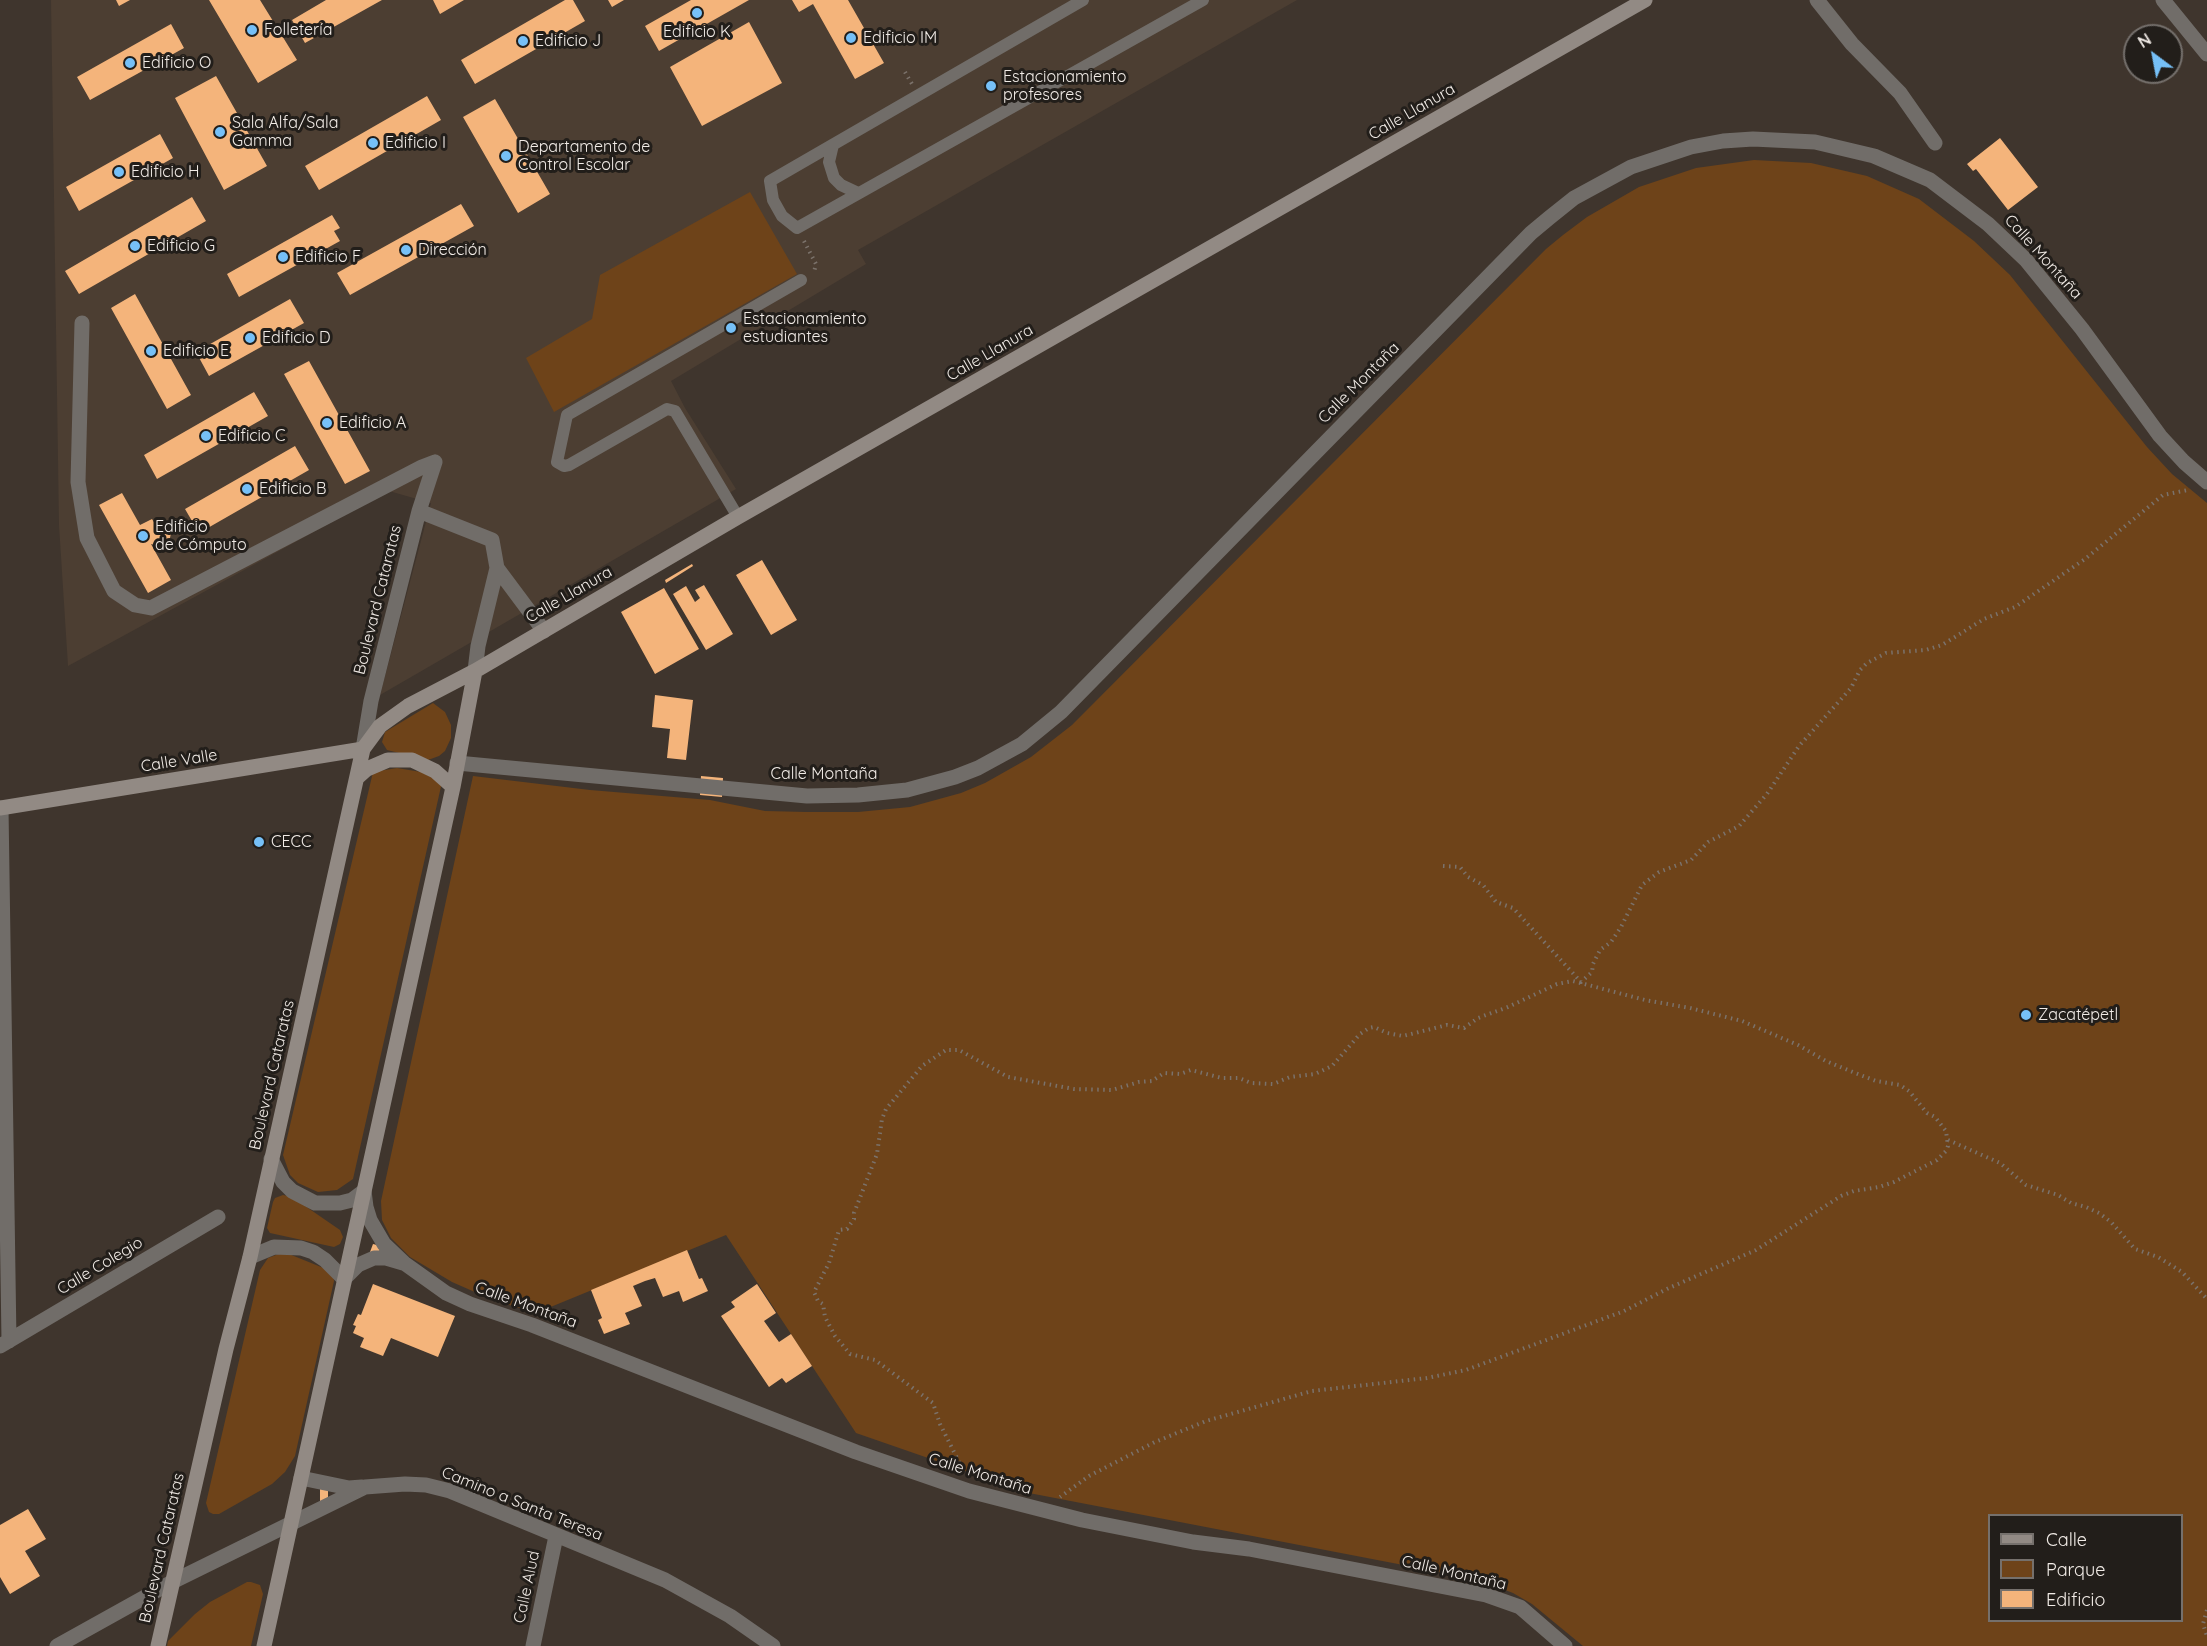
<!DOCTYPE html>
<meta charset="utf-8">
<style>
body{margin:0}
#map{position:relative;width:2207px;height:1646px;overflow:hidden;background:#3f352d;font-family:Quicksand,sans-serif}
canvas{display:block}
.legend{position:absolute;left:1988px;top:1514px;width:195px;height:108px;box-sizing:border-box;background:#221e1a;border:2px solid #75706c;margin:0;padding:8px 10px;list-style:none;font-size:18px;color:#f1ebe6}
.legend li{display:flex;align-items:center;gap:12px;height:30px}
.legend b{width:30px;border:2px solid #75706c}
.north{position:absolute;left:2123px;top:24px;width:60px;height:60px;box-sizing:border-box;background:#221e1a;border:2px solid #75706c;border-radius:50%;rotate:328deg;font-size:16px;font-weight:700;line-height:24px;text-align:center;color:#f1ebe6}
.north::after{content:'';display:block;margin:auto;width:21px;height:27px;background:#76c0f7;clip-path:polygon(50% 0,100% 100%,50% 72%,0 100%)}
</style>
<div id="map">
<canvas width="2207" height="1646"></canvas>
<ul class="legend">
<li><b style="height:8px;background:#928a84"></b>Calle</li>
<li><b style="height:16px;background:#6e4319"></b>Parque</li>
<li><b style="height:16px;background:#f4b47b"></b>Edificio</li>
</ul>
<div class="north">N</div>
</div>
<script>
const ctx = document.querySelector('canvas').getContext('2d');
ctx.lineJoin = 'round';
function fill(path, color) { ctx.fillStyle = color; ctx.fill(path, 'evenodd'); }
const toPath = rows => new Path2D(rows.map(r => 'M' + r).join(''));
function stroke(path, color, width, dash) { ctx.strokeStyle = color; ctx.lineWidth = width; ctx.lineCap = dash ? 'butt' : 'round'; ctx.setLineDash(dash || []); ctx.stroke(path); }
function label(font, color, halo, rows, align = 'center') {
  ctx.font = font + ' Quicksand,sans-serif'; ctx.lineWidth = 6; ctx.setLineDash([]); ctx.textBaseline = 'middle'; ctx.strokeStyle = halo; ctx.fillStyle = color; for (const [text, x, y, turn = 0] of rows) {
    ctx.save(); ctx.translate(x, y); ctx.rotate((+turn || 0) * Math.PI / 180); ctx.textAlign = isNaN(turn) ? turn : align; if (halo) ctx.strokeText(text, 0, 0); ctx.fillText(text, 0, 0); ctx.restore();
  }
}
fill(toPath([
 [51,0,1297,0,858,250,866,264,671,381,685,408,736,489,380,695,431,503,389,491,68,666,59,525]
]), '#4c3e32');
fill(toPath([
 [1754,160,1811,163,1867,176,1919,199,1974,241,2010,275,2147,447,2172,474,2207,503,2207,1646,1583,1646,1532,1604,1513,1593,1476,1579,1029,1493,856,1433,726,1235,536,1313,493,1300,452,1282,410,1257,391,1238,382,1220,381,1201,473,776,590,790,710,800,765,811,806,812,858,812,910,807,961,793,985,783,1031,757,1072,725,1546,249,1563,235,1587,217,1639,187,1696,168],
 [1990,1516,2182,1516,2182,1620,1990,1620],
 [750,192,797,274,554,412,526,358,592,319,600,275],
 [433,703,445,712,451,725,451,738,445,751,439,756,428,760,387,750,382,742,385,732],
 [397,768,421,772,442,782,353,1179,337,1190,318,1192,298,1183,290,1175,283,1155,373,772],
 [283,1195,292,1197,340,1230,343,1237,340,1244,334,1247,270,1233,267,1228,273,1202,275,1198],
 [284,1252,326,1269,333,1276,334,1281,295,1456,285,1472,272,1484,219,1514,213,1514,209,1512,206,1503,260,1270,268,1258],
 [247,1582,251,1582,260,1585,263,1594,251,1646,167,1646,168,1641,195,1614,210,1602]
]), '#6e4319');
fill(toPath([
 [116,0,130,0,119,6],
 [209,0,260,0,297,60,258,83],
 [326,0,382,0,305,43,292,20],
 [433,0,464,0,440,14],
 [565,0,573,0,585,21,475,84,461,60],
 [608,0,624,0,612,7],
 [691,0,749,0,659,51,645,26],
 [792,0,848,0,884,63,855,79,813,4,799,12],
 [749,22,782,83,702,126,670,67],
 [171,24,184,48,90,100,77,77],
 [216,76,267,166,224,190,175,98],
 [427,96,441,120,319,190,305,166],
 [495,99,550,194,518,213,463,117],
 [160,134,173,158,79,211,66,187],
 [2000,138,2038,187,2008,210,1976,169,1973,171,1967,164],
 [192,197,206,221,79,294,65,271],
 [461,204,474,226,350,295,337,273],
 [332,215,340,228,334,231,340,241,239,297,227,274],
 [135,294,191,395,167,409,111,308],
 [290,299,304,323,209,376,196,352],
 [309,361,370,471,345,484,284,374],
 [254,392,268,416,157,479,144,455],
 [295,446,309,470,199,533,185,509],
 [122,493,140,525,152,519,155,524,172,528,168,548,151,544,171,580,148,593,99,505],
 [762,560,797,620,771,635,736,575],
 [692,564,693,566,666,583,665,580],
 [704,585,733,634,706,650,673,594,686,586,695,602,700,598,695,590],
 [664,588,699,649,655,674,621,612],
 [655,695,693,700,686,760,667,758,670,729,652,727],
 [701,776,723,778,722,797,700,795],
 [373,1244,381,1246,378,1255,370,1252],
 [687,1250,699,1279,702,1278,708,1291,683,1302,679,1291,663,1297,655,1278,645,1281,633,1286,642,1306,625,1313,630,1324,604,1334,598,1320,602,1318,591,1290],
 [373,1284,455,1316,438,1357,391,1338,383,1356,360,1347,364,1338,353,1333,356,1326,353,1325,358,1314,361,1315],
 [757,1284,776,1313,764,1321,779,1342,791,1334,812,1366,786,1383,782,1378,769,1387,721,1316,735,1307,731,1302],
 [328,1488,328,1501,320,1501,320,1489],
 [28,1509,46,1539,25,1551,40,1576,10,1594,0,1577,0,1525]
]), '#f4b47b');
stroke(toPath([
 [905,72,912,84],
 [804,241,816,264,814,272],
 [1443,866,1460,867,1468,877,1483,885,1496,902,1513,908,1581,982,1592,972,1593,964,1600,950,1611,942,1621,927,1642,885,1659,872,1691,860,1708,842,1739,826,1767,794,1799,746,1851,688,1860,670,1867,663,1886,653,1926,650,1942,645,1984,619,2015,607,2085,559,2163,495,2188,490],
 [1948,1140,2000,1163,2026,1185,2058,1195,2071,1203,2086,1207,2099,1213,2111,1222,2135,1249,2158,1257,2182,1272,2207,1299],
 [962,1468,940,1424,933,1403,875,1360,850,1354,835,1336,825,1317,823,1304,818,1301,814,1292,829,1263,839,1230,847,1229,854,1219,854,1213,877,1154,882,1119,886,1109,922,1066,946,1050,959,1050,1008,1077,1074,1089,1112,1090,1139,1082,1152,1081,1164,1073,1180,1074,1191,1070,1222,1078,1239,1078,1251,1083,1273,1084,1290,1077,1315,1074,1332,1066,1360,1034,1369,1028,1374,1027,1387,1033,1403,1036,1447,1025,1464,1028,1478,1018,1508,1007,1557,984,1573,981,1645,1000,1690,1008,1742,1021,1798,1045,1826,1061,1855,1073,1876,1081,1900,1085,1909,1091,1927,1113,1935,1117,1946,1131,1948,1146,1946,1151,1937,1160,1894,1182,1879,1187,1854,1191,1841,1196,1756,1250,1669,1288,1624,1311,1466,1370,1427,1378,1312,1391,1206,1421,1155,1442,1089,1476,1060,1497],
 [2207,1610,2203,1624,2207,1636]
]), '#7b726b', 4, [1.5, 4.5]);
stroke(toPath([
 [1083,0,770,181,773,200,782,216,797,228,1203,0],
 [833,145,829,162,834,178,841,185,858,193],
 [738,517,675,411,667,409,569,465,564,466,557,462,567,415,801,280]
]), '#716d69', 12);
stroke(toPath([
 [1817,0,1852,44,1900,93,1935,143],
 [2163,0,2207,54],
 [82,323,78,482,87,538,114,591,135,605,151,608,422,467,435,462],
 [419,511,492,540,497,568,544,631],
 [475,671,478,646,497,568],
 [363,749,371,701,419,511,435,462],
 [457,763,807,796,858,795,907,790,955,777,978,768,1022,744,1061,712,1531,233,1549,218,1574,198,1631,167,1691,147,1723,141,1753,139,1815,142,1874,156,1930,180,1988,224,2026,260,2082,329,2160,436,2184,462,2207,482],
 [1,808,9,1341],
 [271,1159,283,1182,292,1191,315,1203,340,1203,352,1200,364,1191,366,1207,370,1220,384,1244,404,1263,446,1293,470,1304,532,1325,856,1452,969,1491,1082,1520,1193,1542,1249,1549,1486,1595,1520,1607,1565,1646],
 [250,1257,274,1247,301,1248,313,1252,325,1260,344,1279,358,1265,374,1258,386,1258,403,1263],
 [0,1346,218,1217],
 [301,1478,349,1488,362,1487],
 [57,1646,172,1582,365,1487,405,1484,426,1485,450,1491,665,1580,730,1616,773,1646],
 [533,1646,556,1536]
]), '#716d69', 15);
stroke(toPath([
 [358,777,367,769,388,760,412,760,435,771,453,787],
 [0,808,363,749],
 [158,1646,226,1349,250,1257,363,749,380,726,408,706,475,671,738,517,1645,0],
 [264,1646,453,787,475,671]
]), '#928a84', 15);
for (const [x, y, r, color] of [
 [697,13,6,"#76c0f7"],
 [252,30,6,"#76c0f7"],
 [851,38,6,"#76c0f7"],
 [523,41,6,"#76c0f7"],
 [130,63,6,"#76c0f7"],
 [991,86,6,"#76c0f7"],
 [220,132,6,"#76c0f7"],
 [373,143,6,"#76c0f7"],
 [506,156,6,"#76c0f7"],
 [119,172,6,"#76c0f7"],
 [135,246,6,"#76c0f7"],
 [406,250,6,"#76c0f7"],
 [283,257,6,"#76c0f7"],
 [731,328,6,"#76c0f7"],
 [250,338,6,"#76c0f7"],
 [151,351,6,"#76c0f7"],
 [327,423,6,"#76c0f7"],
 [206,436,6,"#76c0f7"],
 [247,489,6,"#76c0f7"],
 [143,536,6,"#76c0f7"],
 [259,842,6,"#76c0f7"],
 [2026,1015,6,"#76c0f7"]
]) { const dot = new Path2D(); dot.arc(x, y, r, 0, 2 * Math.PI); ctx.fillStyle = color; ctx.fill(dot); stroke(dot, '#221e1a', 2); }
label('16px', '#f1ebe6', '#221e1a', [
 ["Folletería",264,30],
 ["Edificio K",697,32,"center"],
 ["Edificio IM",863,38],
 ["Edificio J",535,41],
 ["Edificio O",142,63],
 ["Estacionamiento",1003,77],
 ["profesores",1003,95],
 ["Sala Alfa/Sala",232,123],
 ["Gamma",232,141],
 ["Edificio I",385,143],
 ["Departamento de",518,147],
 ["Control Escolar",518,165],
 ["Edificio H",131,172],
 ["Edificio G",147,246],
 ["Dirección",418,250],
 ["Edificio F",295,257],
 ["Estacionamiento",743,319],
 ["estudiantes",743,337],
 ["Edificio D",262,338],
 ["Edificio E",163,351],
 ["Edificio A",339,423],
 ["Edificio C",218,436],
 ["Edificio B",259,489],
 ["Edificio",155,527],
 ["de Cómputo",155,545],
 ["CECC",271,842],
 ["Zacatépetl",2038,1015]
], 'left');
label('16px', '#f1ebe6', '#221e1a', [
 ["Calle Llanura",1412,112,-30],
 ["Calle Montaña",2043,257,48],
 ["Calle Llanura",990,353,-30],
 ["Calle Montaña",1359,383,-45],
 ["Calle Llanura",569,595,-30],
 ["Boulevard Cataratas",378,600,-76],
 ["Calle Valle",179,761,-9],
 ["Calle Montaña",824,774],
 ["Boulevard Cataratas",272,1075,-77],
 ["Calle Colegio",100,1266,-31],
 ["Calle Montaña",526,1305,20],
 ["Calle Montaña",980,1474,17],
 ["Camino a Santa Teresa",522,1504,22],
 ["Boulevard Cataratas",162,1548,-77],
 ["Calle Montaña",1454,1573,13],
 ["Calle Alud",527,1587,-78]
]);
</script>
